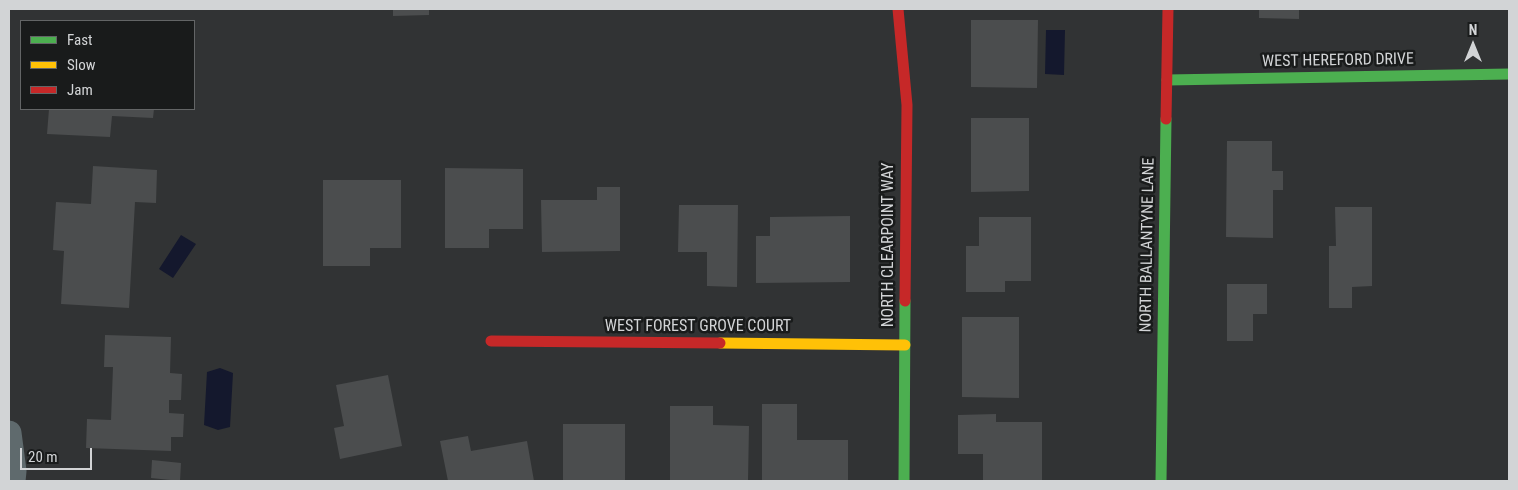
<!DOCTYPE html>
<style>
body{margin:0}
#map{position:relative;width:1518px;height:490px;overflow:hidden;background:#313334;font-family:"Roboto Condensed",sans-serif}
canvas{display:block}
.frame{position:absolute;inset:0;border:10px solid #d2d4d6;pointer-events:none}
.legend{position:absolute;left:20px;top:20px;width:175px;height:90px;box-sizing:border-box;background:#191b1b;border:1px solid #636566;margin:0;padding:6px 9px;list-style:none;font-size:15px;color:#d2d4d6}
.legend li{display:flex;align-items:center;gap:10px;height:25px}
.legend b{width:25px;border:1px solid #636566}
.north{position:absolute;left:1448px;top:20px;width:50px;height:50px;-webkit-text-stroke:4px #191b1b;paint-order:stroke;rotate:0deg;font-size:14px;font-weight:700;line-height:20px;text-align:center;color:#d2d4d6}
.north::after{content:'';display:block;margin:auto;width:18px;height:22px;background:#d2d4d6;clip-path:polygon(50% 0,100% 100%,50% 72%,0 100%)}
.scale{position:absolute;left:20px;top:448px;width:72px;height:22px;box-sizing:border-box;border:2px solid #d2d4d6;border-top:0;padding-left:6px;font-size:15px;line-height:18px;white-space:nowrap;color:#d2d4d6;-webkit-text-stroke:4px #191b1b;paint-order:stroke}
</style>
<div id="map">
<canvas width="1518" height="490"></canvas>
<div class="frame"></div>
<ul class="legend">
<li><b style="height:6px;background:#4caf50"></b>Fast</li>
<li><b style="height:6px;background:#ffc107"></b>Slow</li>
<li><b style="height:6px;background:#c62828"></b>Jam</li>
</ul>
<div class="north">N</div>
<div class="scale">20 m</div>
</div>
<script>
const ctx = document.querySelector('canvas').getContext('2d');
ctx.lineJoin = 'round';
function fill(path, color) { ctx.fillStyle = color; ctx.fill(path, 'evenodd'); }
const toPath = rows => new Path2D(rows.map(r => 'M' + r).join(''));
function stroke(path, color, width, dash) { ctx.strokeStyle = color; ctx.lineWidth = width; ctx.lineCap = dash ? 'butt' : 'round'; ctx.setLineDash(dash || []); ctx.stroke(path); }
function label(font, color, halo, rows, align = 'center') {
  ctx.font = font + ' "Roboto Condensed",sans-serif'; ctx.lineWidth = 5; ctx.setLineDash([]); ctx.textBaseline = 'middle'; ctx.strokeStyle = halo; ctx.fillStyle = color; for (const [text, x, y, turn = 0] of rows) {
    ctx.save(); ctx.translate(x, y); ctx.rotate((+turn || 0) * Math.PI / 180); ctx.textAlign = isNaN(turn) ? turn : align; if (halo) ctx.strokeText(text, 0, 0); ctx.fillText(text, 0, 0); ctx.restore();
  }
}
fill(toPath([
 [1046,30,1065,30,1064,75,1045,74],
 [181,235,196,244,173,278,159,269],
 [220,368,233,373,230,427,218,430,204,425,207,372]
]), '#14182d');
fill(toPath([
 [393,9,429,9,429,15,393,16],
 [1259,9,1299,9,1299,19,1259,18],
 [971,20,1038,20,1037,88,971,87],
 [49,109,154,109,153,118,112,116,110,137,47,134],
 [971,118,1029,118,1029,191,971,192],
 [1227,141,1272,141,1272,171,1283,171,1283,190,1273,190,1273,238,1226,237],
 [93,166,157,170,156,203,135,202,129,308,61,304,64,251,53,250,56,202,91,204],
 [445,168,523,169,523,229,489,229,489,248,445,248],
 [323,180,401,180,401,248,370,248,370,266,323,266],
 [597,187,620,187,620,251,542,252,541,200,597,200],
 [679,205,738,205,737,287,707,286,707,252,678,252],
 [1335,207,1372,207,1372,286,1352,287,1352,308,1329,308,1329,246,1336,246],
 [850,216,850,282,756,283,756,236,770,236,770,217],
 [979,217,1031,217,1031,281,1005,281,1005,292,966,292,966,246,979,246],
 [1227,284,1267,284,1267,314,1253,314,1253,341,1227,341],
 [962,317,1019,317,1019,398,962,397],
 [105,335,171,337,170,373,182,374,181,400,169,400,169,413,184,414,183,437,171,437,171,451,86,448,87,419,111,420,113,367,104,367],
 [388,375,402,446,340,459,334,428,344,426,336,385],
 [762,404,797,404,797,440,848,440,848,481,762,481],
 [670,406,713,406,713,425,749,426,748,481,670,481],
 [996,414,996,422,1042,422,1042,481,983,481,983,454,958,454,958,415],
 [563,424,625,424,625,481,563,481],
 [468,436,471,451,527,441,534,481,448,481,440,441],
 [152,460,181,463,180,481,151,478]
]), '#4b4d4e');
stroke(toPath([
 [9,433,14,471,13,481]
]), '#5f6a6d', 25);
stroke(toPath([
 [1167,80,1509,74],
 [904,481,905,301],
 [1161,481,1166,119]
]), '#4caf50', 11);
stroke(toPath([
 [720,343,905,345]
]), '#ffc107', 11);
stroke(toPath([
 [898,9,907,105,905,301],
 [1166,119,1168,9],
 [491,341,720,343]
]), '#c62828', 11);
label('16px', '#d2d4d6', '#191b1b', [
 ["WEST HEREFORD DRIVE",1338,61,-1],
 ["NORTH CLEARPOINT WAY",889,245,-90],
 ["NORTH BALLANTYNE LANE",1148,245,-89],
 ["WEST FOREST GROVE COURT",698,327]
]);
</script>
